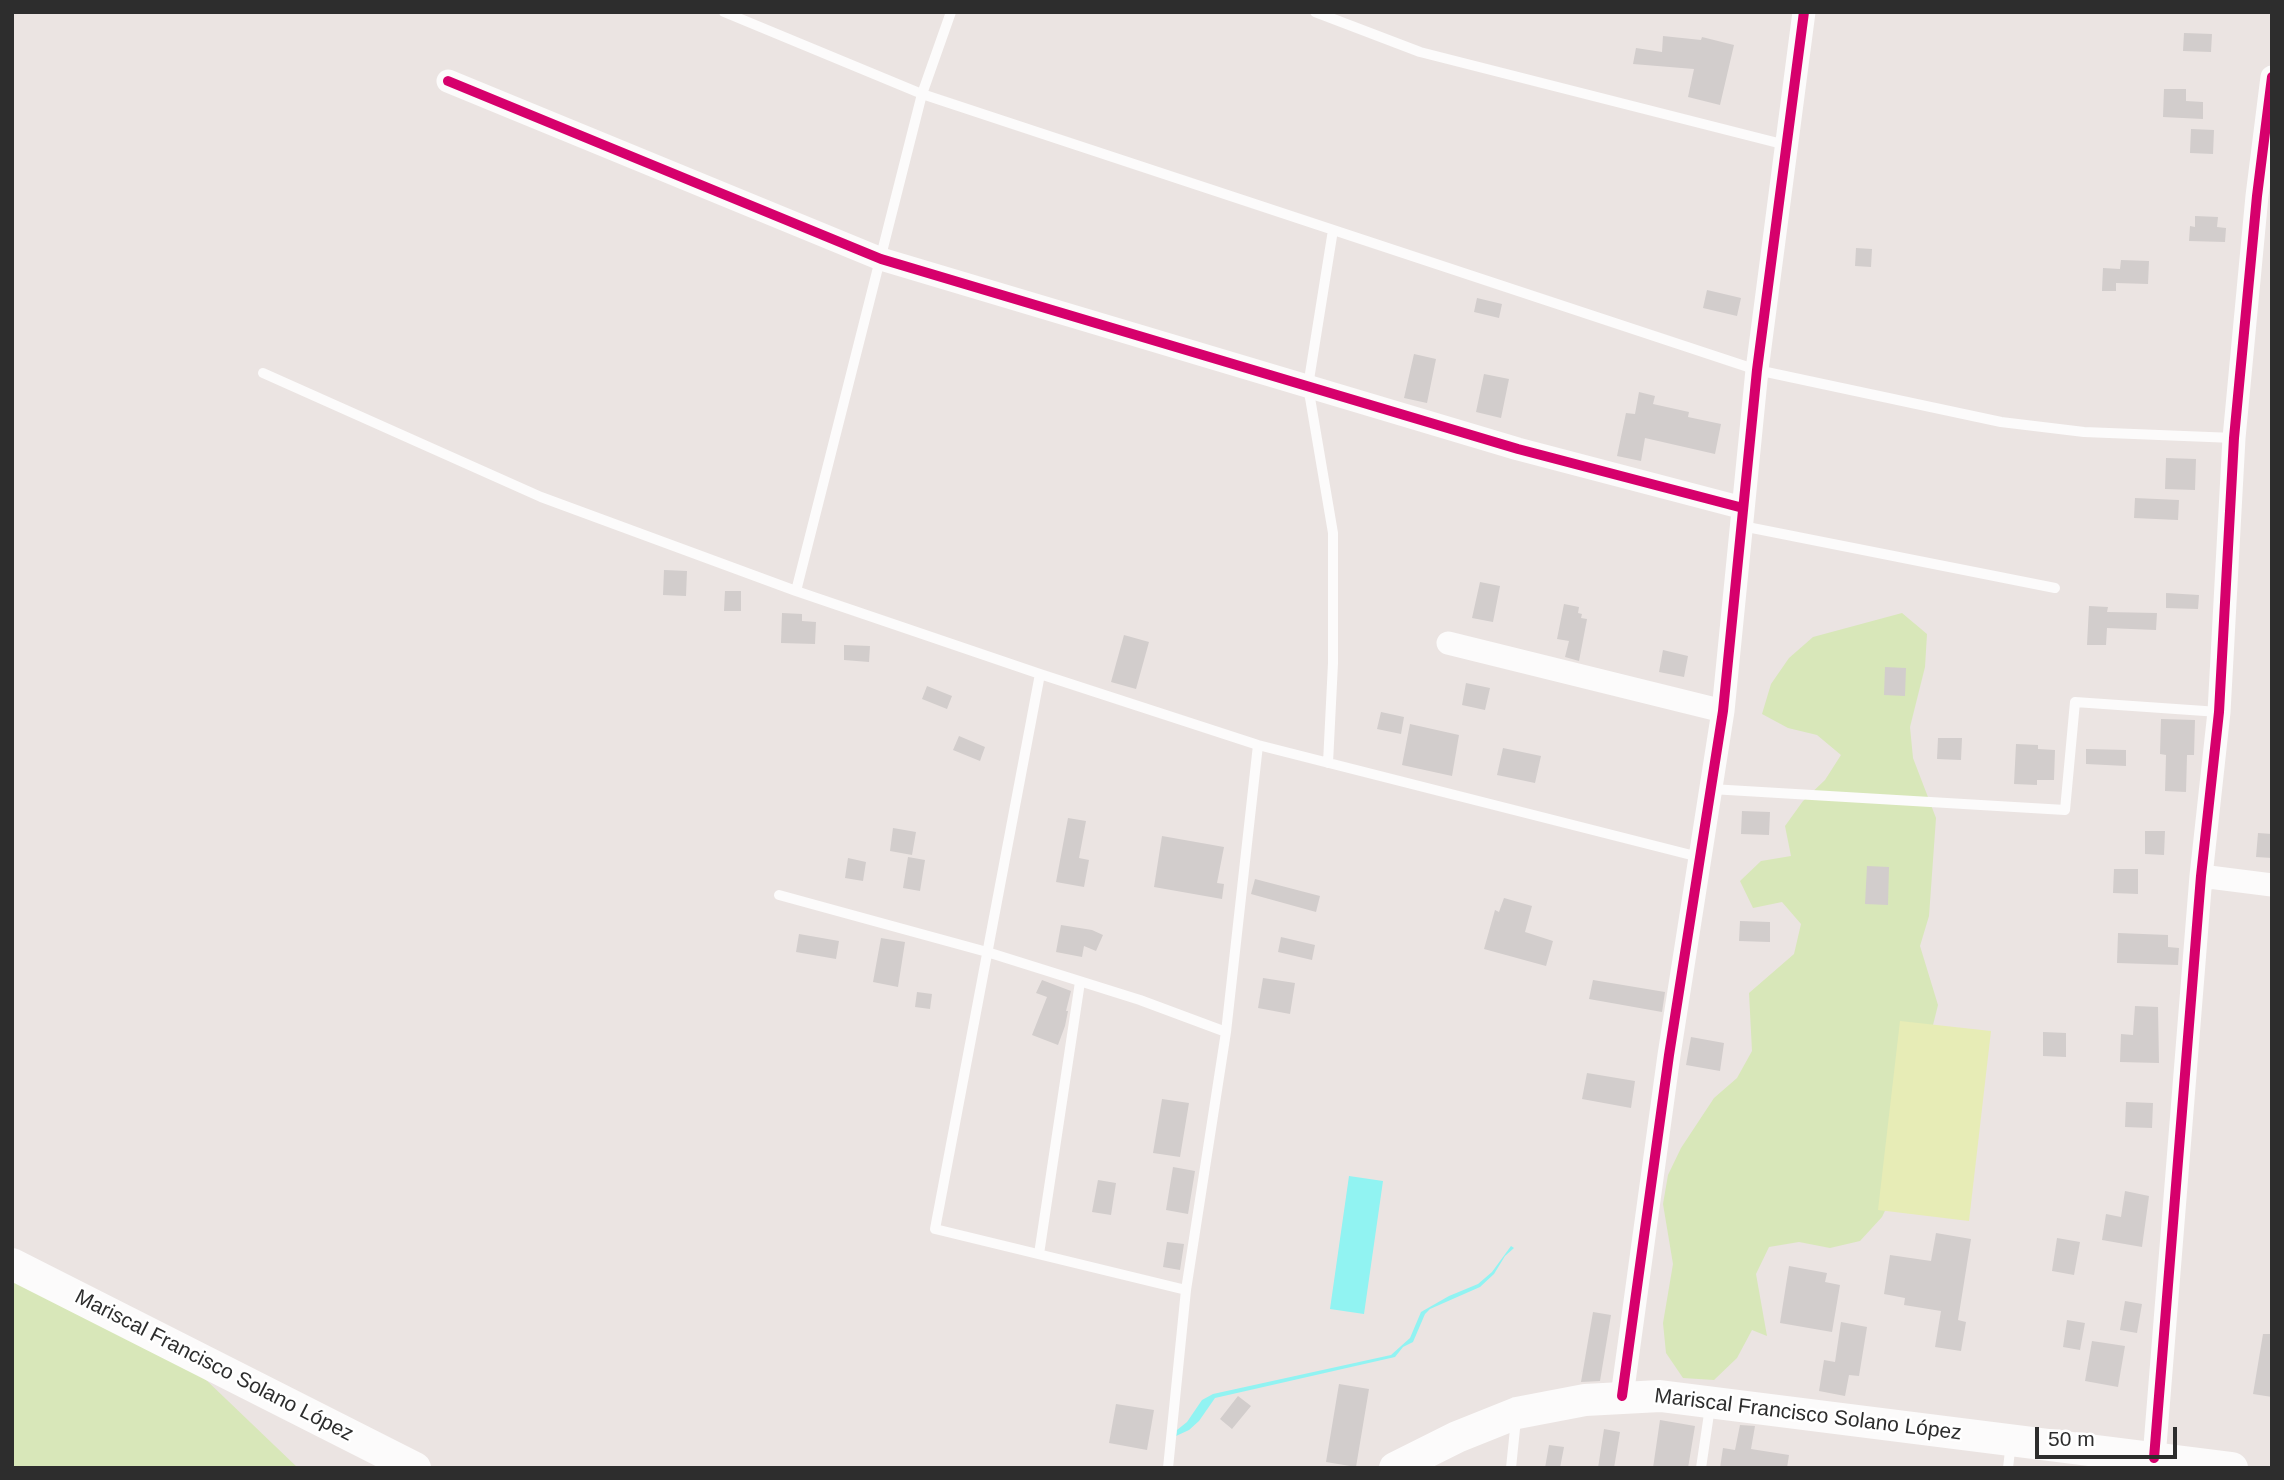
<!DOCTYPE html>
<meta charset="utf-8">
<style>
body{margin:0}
#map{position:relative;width:2284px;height:1480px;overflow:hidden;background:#ebe4e2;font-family:Arial,sans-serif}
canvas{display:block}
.frame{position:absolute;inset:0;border:14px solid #2d2d2d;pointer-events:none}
.scale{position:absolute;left:2035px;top:1427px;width:142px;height:32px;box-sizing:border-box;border:4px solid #2d2d2d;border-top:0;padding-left:9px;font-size:21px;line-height:24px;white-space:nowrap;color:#2d2d2d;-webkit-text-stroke:5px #fff;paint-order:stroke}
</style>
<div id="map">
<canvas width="2284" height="1480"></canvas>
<div class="frame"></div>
<div class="scale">50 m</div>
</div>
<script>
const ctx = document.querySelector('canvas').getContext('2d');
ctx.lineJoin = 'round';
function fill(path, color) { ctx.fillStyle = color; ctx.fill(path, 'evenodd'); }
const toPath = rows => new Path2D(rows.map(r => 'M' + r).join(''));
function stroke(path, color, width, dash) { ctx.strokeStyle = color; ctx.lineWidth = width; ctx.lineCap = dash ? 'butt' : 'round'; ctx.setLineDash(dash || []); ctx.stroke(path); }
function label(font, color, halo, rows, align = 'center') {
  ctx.font = font + ' Arial,sans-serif'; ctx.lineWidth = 5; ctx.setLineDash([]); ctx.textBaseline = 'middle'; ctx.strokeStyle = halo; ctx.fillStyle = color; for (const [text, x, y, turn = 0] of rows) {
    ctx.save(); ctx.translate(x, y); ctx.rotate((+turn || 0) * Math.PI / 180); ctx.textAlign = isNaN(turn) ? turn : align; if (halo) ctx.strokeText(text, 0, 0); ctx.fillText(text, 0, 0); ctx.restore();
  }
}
fill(toPath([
 [1902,613,1927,634,1925,667,1910,727,1913,758,1936,818,1929,916,1920,946,1938,1005,1930,1037,1909,1161,1882,1217,1860,1241,1830,1248,1799,1242,1769,1247,1756,1274,1767,1336,1752,1330,1737,1358,1714,1380,1683,1378,1666,1353,1663,1323,1673,1264,1663,1204,1668,1175,1681,1148,1714,1098,1737,1078,1752,1051,1749,993,1794,954,1801,924,1782,902,1753,908,1740,881,1761,861,1791,856,1785,826,1803,801,1825,780,1841,755,1817,735,1788,728,1762,714,1771,684,1789,658,1813,637],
 [12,1266,179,1354,298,1468,12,1468]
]), '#d8e7b9');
fill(toPath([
 [1900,1021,1991,1031,1969,1221,1878,1210]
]), '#e7ecb6');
fill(toPath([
 [1349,1176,1383,1181,1364,1314,1330,1309],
 [1511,1246,1514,1248,1505,1256,1494,1274,1480,1287,1430,1309,1425,1314,1413,1342,1403,1347,1395,1357,1215,1398,1199,1421,1189,1430,1176,1436,1177,1430,1187,1422,1202,1400,1213,1394,1391,1355,1410,1338,1421,1312,1449,1296,1478,1284,1492,1272]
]), '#91f3f2');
fill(toPath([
 [2184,33,2212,34,2211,52,2183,51],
 [1663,36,1701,40,1702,37,1734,45,1720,105,1688,97,1694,69,1633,64,1636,48,1662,52],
 [2164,89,2186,89,2186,101,2203,102,2203,119,2163,117],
 [2191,129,2214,130,2213,154,2190,153],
 [2195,216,2218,217,2217,227,2226,228,2225,242,2189,241,2190,226,2195,227],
 [1856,248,1872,249,1871,267,1855,266],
 [2121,260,2149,261,2148,284,2116,283,2116,291,2102,291,2103,268,2120,269],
 [1707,290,1741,298,1737,316,1703,308],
 [1477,298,1502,304,1499,318,1474,312],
 [1414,354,1436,359,1427,403,1404,398],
 [1484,374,1509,379,1501,418,1476,412],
 [1639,392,1655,396,1653,404,1689,412,1688,417,1721,424,1715,454,1645,438,1641,461,1617,456,1626,413,1635,414],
 [2166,458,2196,459,2195,490,2165,489],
 [2135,498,2179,500,2178,520,2134,518],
 [664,570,687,571,686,596,663,595],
 [1480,582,1500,586,1493,622,1472,618],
 [725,591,741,591,741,611,724,611],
 [2166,593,2199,595,2198,609,2166,608],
 [1564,604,1579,607,1578,613,1582,614,1581,618,1587,619,1579,661,1565,657,1569,641,1557,639],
 [2089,606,2108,607,2107,612,2157,613,2156,630,2107,628,2106,645,2087,645],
 [782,613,802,614,802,621,816,622,815,644,781,643],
 [1124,635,1149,642,1136,689,1111,682],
 [844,645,870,646,869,662,844,660],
 [1663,650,1688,656,1684,677,1659,672],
 [1885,667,1906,668,1905,696,1884,695],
 [1466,683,1490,688,1485,710,1462,705],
 [927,686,952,696,947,709,922,699],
 [1381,712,1404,717,1401,734,1377,729],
 [2161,719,2195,720,2194,755,2187,755,2186,792,2165,791,2166,755,2160,754],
 [1410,724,1459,735,1452,776,1402,765],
 [959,736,985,747,980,761,953,750],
 [1938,738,1962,738,1961,760,1937,759],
 [2016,744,2038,745,2038,749,2055,750,2054,780,2037,780,2037,785,2014,784],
 [1503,748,1541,756,1535,783,1497,775],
 [2086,749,2126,750,2126,766,2086,764],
 [1742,811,1770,812,1769,835,1741,834],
 [1068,818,1086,821,1079,858,1089,860,1084,887,1056,882],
 [893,828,916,832,912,855,890,851],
 [2145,831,2165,831,2164,855,2145,854],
 [2258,833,2272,834,2272,858,2256,857],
 [1162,836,1224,847,1217,883,1224,884,1222,899,1154,887],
 [908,857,925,860,920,891,903,888],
 [848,858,866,862,863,881,845,878],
 [1867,866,1889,867,1888,905,1865,904],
 [2114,869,2138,869,2138,894,2113,893],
 [1255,879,1320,896,1316,912,1251,894],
 [1504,898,1532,906,1525,932,1553,941,1546,966,1484,949,1495,910,1499,912],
 [1740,921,1770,922,1770,942,1739,941],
 [1061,925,1092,930,1103,935,1096,951,1084,946,1082,957,1056,952],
 [2118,933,2168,935,2168,947,2179,948,2178,965,2117,963],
 [799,934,839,941,836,959,796,952],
 [1281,937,1315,945,1312,960,1278,952],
 [881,938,905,942,898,987,873,982],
 [1263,978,1295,983,1290,1014,1258,1008],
 [1042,980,1071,991,1066,1011,1068,1011,1065,1026,1058,1045,1032,1035,1047,997,1036,993],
 [1593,980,1665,992,1662,1012,1589,999],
 [917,992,932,994,930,1009,915,1007],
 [2135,1006,2158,1007,2159,1063,2120,1062,2121,1034,2133,1035],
 [2043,1032,2066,1033,2066,1057,2043,1056],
 [1691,1037,1724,1043,1720,1071,1686,1065],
 [1587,1073,1635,1081,1631,1108,1582,1099],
 [1162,1099,1189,1103,1180,1157,1153,1153],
 [2126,1102,2153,1103,2152,1128,2125,1127],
 [1173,1167,1195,1171,1188,1214,1166,1210],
 [1098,1180,1116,1183,1111,1215,1092,1212],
 [2125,1191,2149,1196,2142,1247,2102,1240,2106,1214,2121,1217],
 [1936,1233,1971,1239,1958,1320,1966,1322,1961,1351,1935,1347,1941,1311,1904,1305,1905,1298,1884,1294,1890,1255,1931,1261],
 [2057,1238,2080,1242,2074,1275,2052,1271],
 [1167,1242,1184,1244,1180,1270,1163,1267],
 [1789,1266,1827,1273,1825,1282,1840,1285,1832,1332,1780,1323],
 [2125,1301,2142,1304,2137,1333,2120,1330],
 [1593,1312,1611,1315,1600,1381,1581,1382],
 [2067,1320,2085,1323,2080,1350,2063,1347],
 [1841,1322,1867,1327,1859,1376,1849,1375,1845,1396,1819,1391,1824,1360,1835,1362],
 [2263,1334,2272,1334,2272,1397,2253,1394],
 [2092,1341,2125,1346,2118,1387,2085,1381],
 [1339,1384,1369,1389,1356,1467,1326,1462],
 [1238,1396,1251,1406,1232,1429,1220,1419],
 [1116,1404,1154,1410,1147,1450,1109,1443],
 [1660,1420,1695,1426,1688,1468,1653,1468],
 [1740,1425,1755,1426,1751,1449,1789,1455,1787,1468,1720,1468,1723,1448,1735,1450],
 [1604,1429,1620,1432,1614,1468,1598,1468],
 [1549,1445,1564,1447,1560,1468,1545,1468]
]), '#d2cdcc');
stroke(toPath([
 [724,12,922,94,1757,370,2001,422,2084,432,2234,438],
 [1315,12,1420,52,1786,145],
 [263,373,541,497,796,591,1040,674,1258,745,1699,857],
 [1742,526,2055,588],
 [796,591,922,94,951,12],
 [1040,674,935,1229,1186,1290],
 [1328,763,1333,663,1333,533,1308,386,1333,230],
 [1711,789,2065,810,2075,702,2219,712],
 [779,895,987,952,1140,1000,1226,1032],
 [1039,1254,1080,982],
 [1168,1468,1186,1290,1226,1032,1258,745],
 [1511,1468,1516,1419],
 [1701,1468,1710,1407],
 [2008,1468,2011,1442]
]), '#fcfbfb', 10);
stroke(toPath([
 [448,81,881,259,1518,449,1743,508],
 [1448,643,1723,711],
 [2201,876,2272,885],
 [1622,1396,1669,1055,1723,711,1757,370,1804,12],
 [2154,1458,2201,876,2219,712,2234,438,2257,196,2272,77]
]), '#fcfbfb', 23);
stroke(toPath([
 [12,1264,415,1468],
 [1395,1468,1457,1437,1517,1413,1585,1400,1660,1396,2232,1468]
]), '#fcfbfb', 32);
stroke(toPath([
 [448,81,881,259,1518,449,1743,508],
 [1622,1396,1669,1055,1723,711,1757,370,1804,12],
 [2154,1458,2201,876,2219,712,2234,438,2257,196,2272,77]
]), '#d6006c', 10);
label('21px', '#2d2d2d', '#fff', [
 ["Mariscal Francisco Solano López",214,1366,27],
 ["Mariscal Francisco Solano López",1808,1415,7]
]);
</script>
